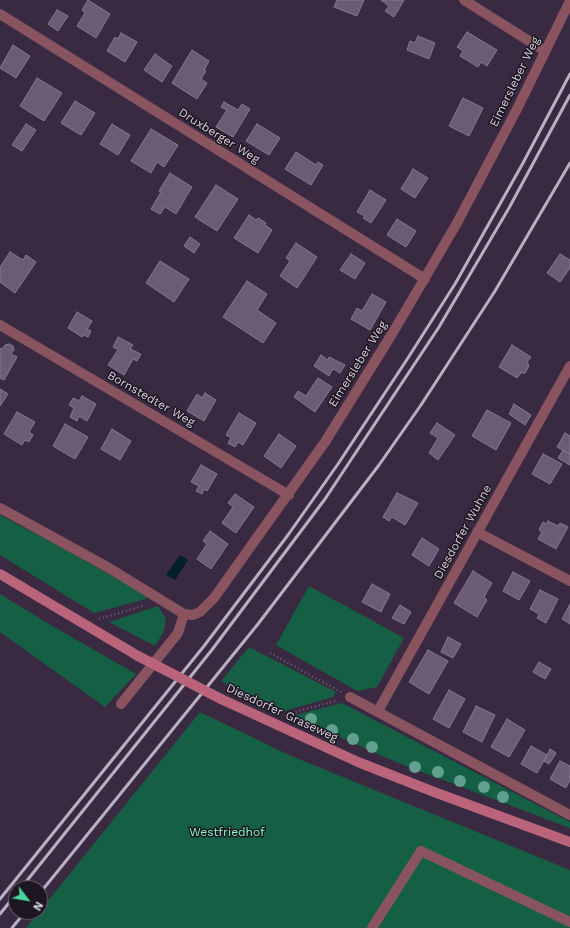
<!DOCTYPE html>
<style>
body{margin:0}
#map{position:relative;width:570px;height:928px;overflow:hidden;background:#392a42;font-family:"Work Sans",sans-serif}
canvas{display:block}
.north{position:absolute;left:8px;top:880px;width:40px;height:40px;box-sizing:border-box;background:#1c1620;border:1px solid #68606c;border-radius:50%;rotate:121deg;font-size:11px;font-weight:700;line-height:16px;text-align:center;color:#d9d0df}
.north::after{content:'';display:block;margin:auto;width:14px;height:18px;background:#49d49d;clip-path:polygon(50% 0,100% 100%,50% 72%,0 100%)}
</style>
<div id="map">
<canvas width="570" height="928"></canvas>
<div class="north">N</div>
</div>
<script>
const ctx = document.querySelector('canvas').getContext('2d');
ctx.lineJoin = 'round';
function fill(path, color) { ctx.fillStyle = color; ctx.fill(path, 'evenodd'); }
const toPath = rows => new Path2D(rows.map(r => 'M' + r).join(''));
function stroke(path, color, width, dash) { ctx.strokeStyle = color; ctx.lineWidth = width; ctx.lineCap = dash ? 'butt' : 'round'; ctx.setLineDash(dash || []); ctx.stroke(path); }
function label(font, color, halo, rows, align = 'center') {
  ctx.font = font + ' "Work Sans",sans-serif'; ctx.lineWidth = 3; ctx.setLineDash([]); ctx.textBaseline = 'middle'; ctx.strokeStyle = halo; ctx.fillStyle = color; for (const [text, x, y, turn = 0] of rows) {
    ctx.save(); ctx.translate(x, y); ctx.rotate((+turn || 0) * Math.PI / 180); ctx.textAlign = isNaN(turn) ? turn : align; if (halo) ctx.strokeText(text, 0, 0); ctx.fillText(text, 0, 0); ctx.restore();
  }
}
fill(toPath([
 [0,515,55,544,148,596,146,599,94,613,0,555],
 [309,586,404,638,377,687,357,691,276,645],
 [0,594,49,624,136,674,105,707,0,632],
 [158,606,166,619,164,631,155,646,109,622],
 [249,647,336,692,333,697,281,712,221,681],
 [342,703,570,822,570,828,401,764,296,718,295,715],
 [200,712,289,755,570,870,570,928,26,928]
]), '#155f45');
fill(toPath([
 [180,555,188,560,175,580,166,575]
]), '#041f2c');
const building = toPath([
 [88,0,110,14,96,38,77,26,85,13,82,10,88,0],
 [337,0,364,0,357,16,334,7,337,0],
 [381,0,404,0,394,17,385,11,389,6,381,0],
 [57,10,68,16,58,31,48,24,57,10],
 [467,32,497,50,487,66,481,62,478,67,460,56,463,51,457,47,467,32],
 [121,33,137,42,125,62,107,51,115,37,118,39,121,33],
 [418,36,435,43,429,59,407,50,410,41,415,43,418,36],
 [13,45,30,56,16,78,0,68,13,45],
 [192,50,209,61,204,70,206,71,201,79,207,83,197,99,172,83,192,50],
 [155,54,172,66,162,82,144,70,155,54],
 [37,78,62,93,44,121,20,106,37,78],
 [463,98,483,108,469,136,449,126,463,98],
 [75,101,95,113,81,135,61,123,75,101],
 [224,102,238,110,242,104,250,109,233,137,216,127,227,110,221,107,224,102],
 [26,124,36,130,22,151,12,145,26,124],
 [112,124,130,135,118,155,100,144,112,124],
 [257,124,280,138,269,155,246,141,257,124],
 [151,129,178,145,164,167,157,162,151,173,131,161,151,129],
 [296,152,316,165,318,162,323,165,311,185,285,169,296,152],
 [413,169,428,178,415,198,401,189,413,169],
 [170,173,192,187,176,214,165,207,160,214,151,209,161,192,159,191,170,173],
 [216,185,238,199,217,231,195,217,216,185],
 [370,190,386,200,371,223,363,218,365,216,357,212,370,190],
 [249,215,256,220,258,218,266,223,265,225,272,230,258,253,234,238,249,215],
 [397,219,416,231,406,247,387,235,397,219],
 [190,237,200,244,194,253,184,246,190,237],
 [296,243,317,257,297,288,280,276,290,261,286,258,296,243],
 [10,252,23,260,26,255,36,262,15,293,0,282,0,267,10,252],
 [351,254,365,263,355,279,340,270,351,254],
 [560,254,570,260,570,268,560,282,547,273,560,254],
 [160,261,189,279,174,302,146,283,160,261],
 [247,281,267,294,257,310,276,323,263,343,223,317,247,281],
 [372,294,386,302,370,330,351,319,357,308,362,311,372,294],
 [77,312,92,321,87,329,91,331,88,337,84,335,82,337,68,328,77,312],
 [118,337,133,345,130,349,141,354,137,361,133,359,124,375,108,365,118,350,113,347,118,337],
 [9,344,13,346,14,350,11,354,17,357,4,380,0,378,0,348,2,349,5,345,9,344],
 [512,345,531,357,527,362,529,366,525,373,521,373,517,378,499,367,512,345],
 [321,355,328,360,329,357,345,365,340,373,333,369,329,376,314,366,321,355],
 [318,378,332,387,315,412,294,397,298,391,306,396,318,378],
 [0,389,8,394,0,406,0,389],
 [205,393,216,400,204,421,187,411,197,394,202,398,205,393],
 [82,396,96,404,87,421,79,416,77,421,70,417,74,408,69,405,73,398,79,401,82,396],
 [514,404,531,415,525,425,509,414,514,404],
 [487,410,511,423,496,450,472,436,487,410],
 [17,412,35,422,29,432,33,435,29,442,25,440,22,445,4,434,17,412],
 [239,413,256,423,243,445,238,442,235,447,228,443,231,438,226,435,239,413],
 [437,423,455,435,438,460,429,453,438,438,430,433,437,423],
 [65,424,88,437,75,459,53,446,65,424],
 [112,429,131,441,120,460,101,449,112,429],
 [565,433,570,436,570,454,557,447,565,433],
 [279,434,296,446,281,468,264,456,279,434],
 [563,450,570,454,570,465,558,458,563,450],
 [543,454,562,464,550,484,532,474,543,454],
 [201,465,217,474,207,491,204,489,202,494,196,491,199,486,191,482,201,465],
 [397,493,418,503,405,525,392,517,389,521,383,517,397,493],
 [235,494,254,507,236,533,222,523,233,507,228,503,235,494],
 [548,521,558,526,560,523,568,527,556,549,538,539,542,532,539,530,543,522,546,524,548,521],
 [210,531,228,544,211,569,197,559,207,544,203,541,210,531],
 [422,538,439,549,429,566,412,555,422,538],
 [473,571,492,583,484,597,487,600,477,617,454,603,473,571],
 [513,572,530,581,519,600,503,591,513,572],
 [372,584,390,594,381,612,362,602,372,584],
 [540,590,558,599,546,623,537,618,539,614,530,609,540,590],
 [570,604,570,624,562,619,570,604],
 [400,605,411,612,404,624,392,618,400,605],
 [448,637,461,644,453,658,441,652,448,637],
 [428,650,448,661,429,694,409,682,428,650],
 [539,662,551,669,545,679,533,672,539,662],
 [449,690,465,699,449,728,433,719,449,690],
 [476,706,495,715,482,742,463,732,476,706],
 [507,719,525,730,509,757,491,747,507,719],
 [531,746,547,755,537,773,521,764,531,746],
 [550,749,556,753,549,764,544,761,550,749],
 [560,761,570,766,570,780,566,788,550,779,560,761]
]);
fill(building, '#6b5b75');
stroke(building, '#887792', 1);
stroke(toPath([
 [99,619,145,605],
 [270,653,341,692],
 [289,716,292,713,338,700]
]), '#6d6075', 2.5, [1, 3]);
stroke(toPath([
 [464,0,545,51],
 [0,14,425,279],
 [0,325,289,495],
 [0,508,109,568,184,614],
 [477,532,570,581],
 [350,697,570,815],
 [121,704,178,633,184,614,193,615,200,612,214,598,325,442,392,334,457,223,517,109,570,1],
 [378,711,570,366],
 [372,928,421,851,570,922]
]), '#895360', 10);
stroke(toPath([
 [0,574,138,656],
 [221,699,358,762,434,792,570,842]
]), '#b9647a', 10);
stroke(toPath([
 [21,888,211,651,325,499,439,327,509,208,570,95],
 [40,893,258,624,379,465,421,405,495,291,570,163],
 [0,899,204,646,288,535,338,464,406,361,455,284,523,163,570,74],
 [0,914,16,894],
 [12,928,25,912]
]), '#b9afc0', 3);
stroke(toPath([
 [138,656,221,699]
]), '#b9647a', 10);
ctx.fillStyle = '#619f8e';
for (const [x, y] of [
 [311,719],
 [332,730],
 [353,739],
 [372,747],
 [415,767],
 [438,772],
 [460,781],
 [484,787],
 [503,797]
]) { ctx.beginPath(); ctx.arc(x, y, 6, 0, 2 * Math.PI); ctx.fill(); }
label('12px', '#d9d0df', '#1c1620', [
 ["Eimersleber Weg",515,82,-64],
 ["Druxberger Weg",219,136,32],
 ["Eimersleber Weg",358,364,-58],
 ["Bornstedter Weg",151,399,30],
 ["Diesdorfer Wuhne",463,532,-61],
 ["Diesdorfer Graseweg",282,713,25]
]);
label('12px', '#82ffcc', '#1c1620', [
 ["Westfriedhof",227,832]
]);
</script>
